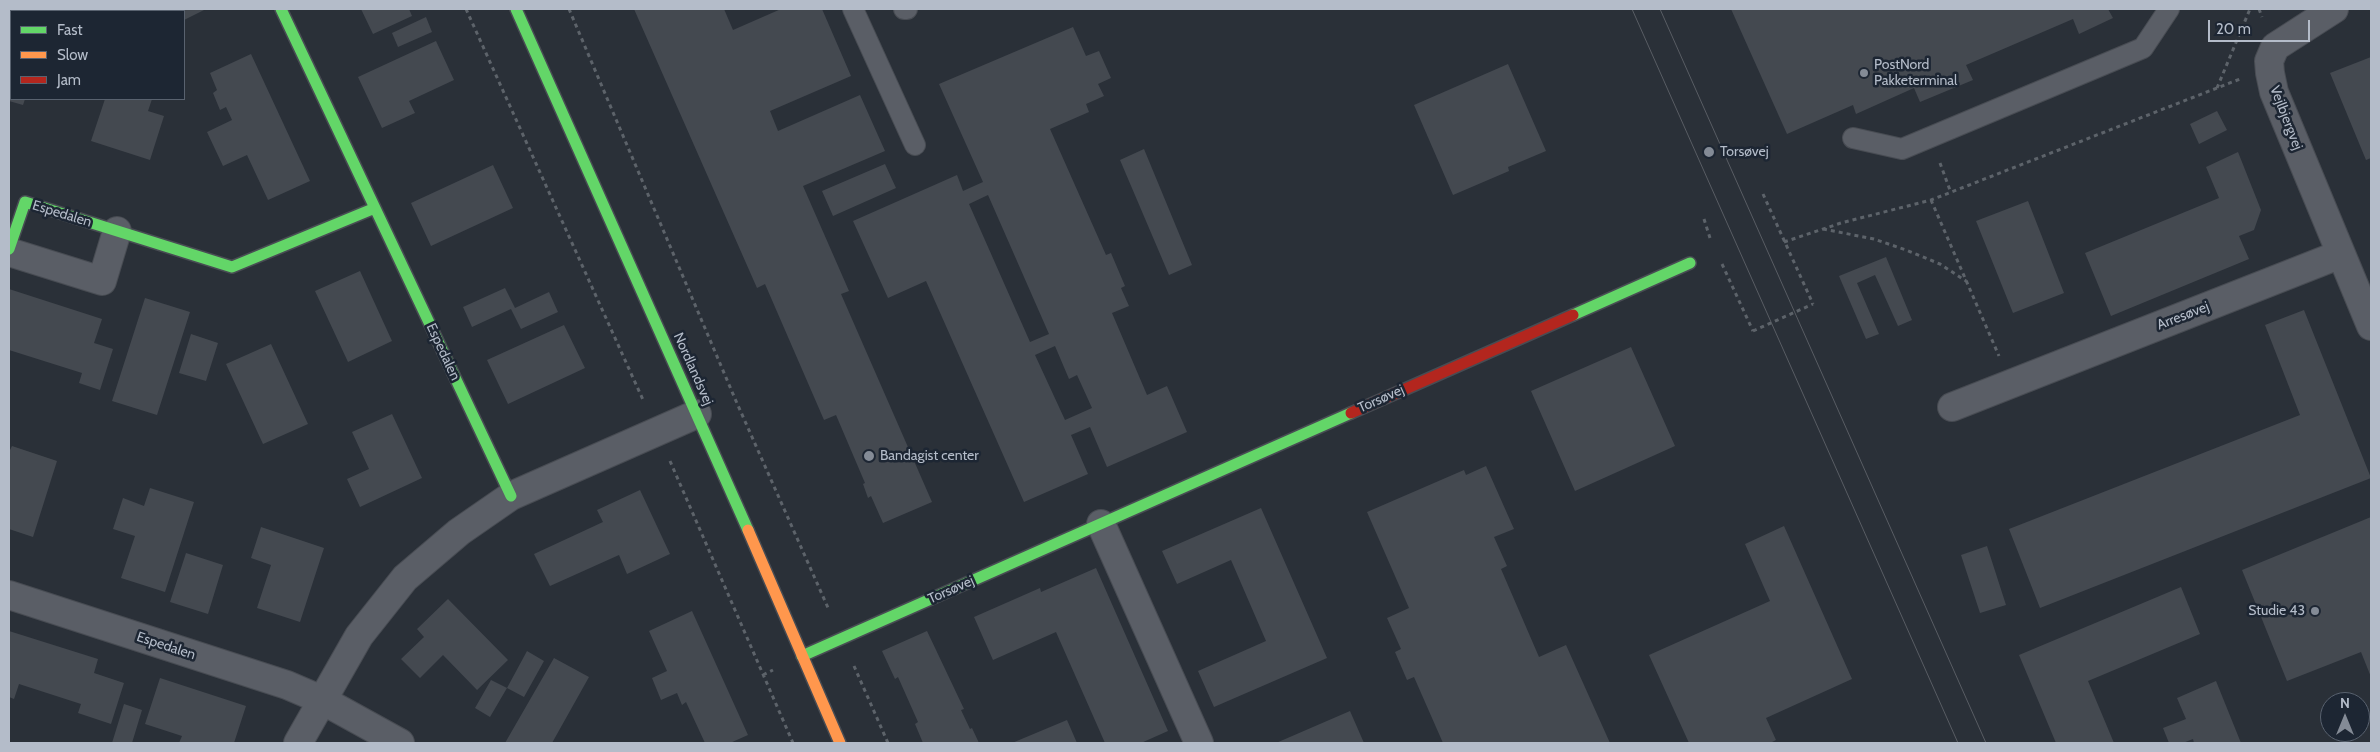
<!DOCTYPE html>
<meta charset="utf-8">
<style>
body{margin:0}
#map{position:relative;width:2380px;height:752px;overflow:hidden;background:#2a3038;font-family:Cabin,sans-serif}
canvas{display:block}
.frame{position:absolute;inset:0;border:10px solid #b4bcc9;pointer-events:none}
.legend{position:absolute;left:10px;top:10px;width:175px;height:90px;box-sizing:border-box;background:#1d2633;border:1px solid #59626f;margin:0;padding:6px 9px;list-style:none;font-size:15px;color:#b4bcc9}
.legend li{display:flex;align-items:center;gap:10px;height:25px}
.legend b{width:25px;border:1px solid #59626f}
.north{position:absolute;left:2320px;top:692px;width:50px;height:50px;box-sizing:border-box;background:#1d2633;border:1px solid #59626f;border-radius:50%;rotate:0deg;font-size:14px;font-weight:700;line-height:20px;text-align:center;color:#b4bcc9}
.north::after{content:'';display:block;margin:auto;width:18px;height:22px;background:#848b96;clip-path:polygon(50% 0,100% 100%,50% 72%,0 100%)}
.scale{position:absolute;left:2208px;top:20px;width:102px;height:22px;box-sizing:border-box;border:2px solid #b4bcc9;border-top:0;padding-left:6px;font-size:15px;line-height:18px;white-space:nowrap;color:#b4bcc9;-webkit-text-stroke:4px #1d2633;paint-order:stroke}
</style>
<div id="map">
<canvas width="2380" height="752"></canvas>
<div class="frame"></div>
<ul class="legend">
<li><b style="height:6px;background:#63d668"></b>Fast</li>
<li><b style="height:6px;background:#ff974d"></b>Slow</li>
<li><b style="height:6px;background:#b3261e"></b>Jam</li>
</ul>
<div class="north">N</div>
<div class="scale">20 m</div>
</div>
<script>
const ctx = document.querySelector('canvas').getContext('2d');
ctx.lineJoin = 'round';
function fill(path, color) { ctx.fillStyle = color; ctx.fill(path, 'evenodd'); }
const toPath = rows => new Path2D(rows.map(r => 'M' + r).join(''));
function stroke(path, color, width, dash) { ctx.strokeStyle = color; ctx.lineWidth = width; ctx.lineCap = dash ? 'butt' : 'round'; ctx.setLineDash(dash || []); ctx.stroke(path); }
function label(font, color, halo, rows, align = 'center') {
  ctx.font = font + ' Cabin,sans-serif'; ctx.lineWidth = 5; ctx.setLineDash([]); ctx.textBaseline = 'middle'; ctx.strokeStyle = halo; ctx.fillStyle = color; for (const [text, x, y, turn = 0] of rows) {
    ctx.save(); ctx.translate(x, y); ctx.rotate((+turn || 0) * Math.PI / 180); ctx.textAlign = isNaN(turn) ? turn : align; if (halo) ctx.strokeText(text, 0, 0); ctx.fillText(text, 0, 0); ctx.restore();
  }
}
fill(toPath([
 [9,9,11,10,11,99,25,99,23,105,9,101],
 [137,9,206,9,184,20,184,11,139,11],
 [361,9,409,9,412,16,373,34],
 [634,9,724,9,733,30,781,9,822,9,851,76,770,111,778,131,860,95,885,151,803,186,849,291,841,294,932,502,883,523,871,496,868,498,863,484,865,483,836,415,824,420,765,284,757,288],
 [1731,9,2108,9,2113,18,2079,34,2073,19,1966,65,1973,80,1920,102,1914,88,1856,114,1853,105,1787,134],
 [426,17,432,32,398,47,392,33],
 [1073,27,1086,56,1099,51,1111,78,1098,84,1104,96,1086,104,1089,112,1050,129,1106,255,1111,253,1125,286,1121,288,1129,306,1112,313,1147,395,1167,386,1187,432,1107,467,1090,427,1071,435,1088,474,1024,502,926,281,888,298,853,221,957,175,963,191,983,182,939,84],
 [988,195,1049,334,1030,342,969,204],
 [1055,346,1069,379,1077,375,1092,408,1065,420,1035,355],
 [436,41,454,80,409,101,415,113,382,128,358,77],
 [251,54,310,181,268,200,247,155,223,166,207,132,232,120,226,107,220,110,213,93,217,90,210,73],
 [2371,57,2371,158,2366,160,2330,73],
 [1508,64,1546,151,1508,167,1509,171,1453,195,1414,105],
 [105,99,152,99,148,111,164,116,150,160,91,141],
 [2217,111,2227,130,2199,144,2190,124],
 [1144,149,1192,265,1169,275,1120,160],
 [2238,152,2261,210,2254,230,2239,236,2249,259,2111,316,2085,253,2219,198,2206,167],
 [885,164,896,188,833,216,822,191],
 [493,165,513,208,431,246,411,203],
 [2028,201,2064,293,2013,313,1976,221],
 [1886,257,1912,320,1898,326,1875,275,1857,283,1879,334,1866,339,1839,276],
 [360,271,392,341,348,362,315,291],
 [505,288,515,308,549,292,558,312,521,329,511,309,472,327,463,307],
 [9,289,102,319,94,343,113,349,100,390,79,383,82,373,9,350],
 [145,298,190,312,157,415,112,401],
 [2304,310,2371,478,2040,608,2009,529,2300,415,2265,325],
 [564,325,585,368,508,404,487,360],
 [191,334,218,343,206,381,179,373],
 [271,344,308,424,263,444,226,364],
 [1631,347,1675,446,1575,491,1531,391],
 [392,414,422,478,360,507,347,479,369,469,352,432],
 [12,446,57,461,33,537,9,529,9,452],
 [1486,466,1514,529,1494,537,1507,566,1501,569,1539,657,1566,645,1610,743,1443,743,1414,677,1407,680,1395,652,1401,649,1387,618,1409,608,1367,512,1464,470,1466,475],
 [150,488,194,502,165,592,121,578,135,536,113,529,123,498,144,506],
 [640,490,670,554,627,574,619,555,550,586,534,554,603,522,597,510],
 [1261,508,1327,658,1214,707,1198,671,1266,641,1231,560,1177,584,1162,551],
 [2371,517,2371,677,2361,652,2287,681,2242,570],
 [1784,526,1852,679,1766,718,1776,740,1770,743,1689,743,1649,655,1770,601,1745,544],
 [261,527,324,548,300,622,257,608,271,565,251,558],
 [1987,546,2006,605,1980,613,1961,555],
 [186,553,223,565,208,614,170,602],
 [1096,568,1168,731,1141,743,1105,743,1056,632,993,660,974,617,1040,588,1041,592],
 [2181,587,2200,634,2088,681,2114,743,2056,743,2019,655],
 [448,599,508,660,477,690,443,655,420,678,401,659,424,637,417,629],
 [692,611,748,735,730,743,705,743,686,702,682,705,677,693,661,700,652,678,667,671,649,631],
 [9,631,98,659,94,673,124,683,111,724,78,713,81,704,19,684,14,699,9,697],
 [927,631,964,709,961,710,970,729,972,728,979,743,923,743,915,724,918,722,898,677,895,679,882,651],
 [527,651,544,661,524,697,507,688],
 [554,658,589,677,552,743,505,743],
 [160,678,246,706,234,743,179,743,182,736,145,724],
 [491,680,507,688,490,717,475,708],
 [2216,681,2241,743,2194,743,2193,739,2183,743,2169,743,2163,728,2186,719,2177,698],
 [124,704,142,710,132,743,112,743],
 [1350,711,1364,743,1276,743],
 [1067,720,1077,743,1012,743]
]), '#444950');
const lane = toPath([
 [853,9,915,145],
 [904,9,907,9],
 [1853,138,1902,149,2143,48,2169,9]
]);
const street = toPath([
 [2334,9,2275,47,2269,61,2270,73,2274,92,2371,326],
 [9,252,102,281,117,231],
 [1952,407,2341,254],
 [1101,524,1199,743],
 [9,595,287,685,322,700,400,743],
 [298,743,359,636,405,578,459,532,511,496,697,414]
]);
const fast = toPath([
 [281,9,511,496],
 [516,9,748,530],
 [9,249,25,202,232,267,375,208],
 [1573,315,1690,263],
 [802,656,1351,413]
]);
const slow = toPath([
 [748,530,840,743]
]);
const jam = toPath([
 [1351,413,1573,315]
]);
stroke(lane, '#484c53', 22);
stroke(street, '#484c53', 30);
stroke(fast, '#484c53', 14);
stroke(slow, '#484c53', 14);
stroke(jam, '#484c53', 14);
stroke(toPath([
 [466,9,644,402],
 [569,9,736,401,829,610],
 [2259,9,2262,17],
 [2217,88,2250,9],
 [1940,163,1951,193],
 [1763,194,1813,304],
 [1931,200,1999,356],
 [1704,219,1710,238],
 [1823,229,1874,239,1906,250,1940,264,1966,281],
 [1784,242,1841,223,1931,200,2240,79],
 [1722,264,1753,331],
 [670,461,793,743],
 [854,666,888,743],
 [763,675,773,670]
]), '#5d636a', 3, [4, 4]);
stroke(lane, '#5a5e66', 20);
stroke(street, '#5a5e66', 28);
stroke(fast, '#63d668', 11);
stroke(slow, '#ff974d', 11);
stroke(jam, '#b3261e', 11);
stroke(toPath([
 [1632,9,1958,743],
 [1660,9,1986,743]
]), '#595d64', 1);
stroke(toPath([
 [1753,331,1813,304]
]), '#5d636a', 3, [4, 4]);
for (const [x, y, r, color] of [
 [1864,73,5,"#848b96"],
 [1709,152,6,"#848b96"],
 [869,456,6,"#848b96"],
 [2315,611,5,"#848b96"]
]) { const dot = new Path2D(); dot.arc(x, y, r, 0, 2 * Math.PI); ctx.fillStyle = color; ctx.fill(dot); stroke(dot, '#1d2633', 2); }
label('14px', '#b4bcc9', '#1d2633', [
 ["PostNord",1874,65],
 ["Pakketerminal",1874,81],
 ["Torsøvej",1720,152],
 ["Bandagist center",880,456],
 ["Studie 43",2305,611,"right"]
], 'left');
label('14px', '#b4bcc9', '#1d2633', [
 ["Vejlbjergvej",2286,118,69],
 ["Espedalen",62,214,17],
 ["Arresøvej",2183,316,-21],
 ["Espedalen",443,352,65],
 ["Nordlandsvej",693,369,66],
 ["Torsøvej",1381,399,-24],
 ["Torsøvej",951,590,-24],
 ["Espedalen",166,646,18]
]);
</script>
